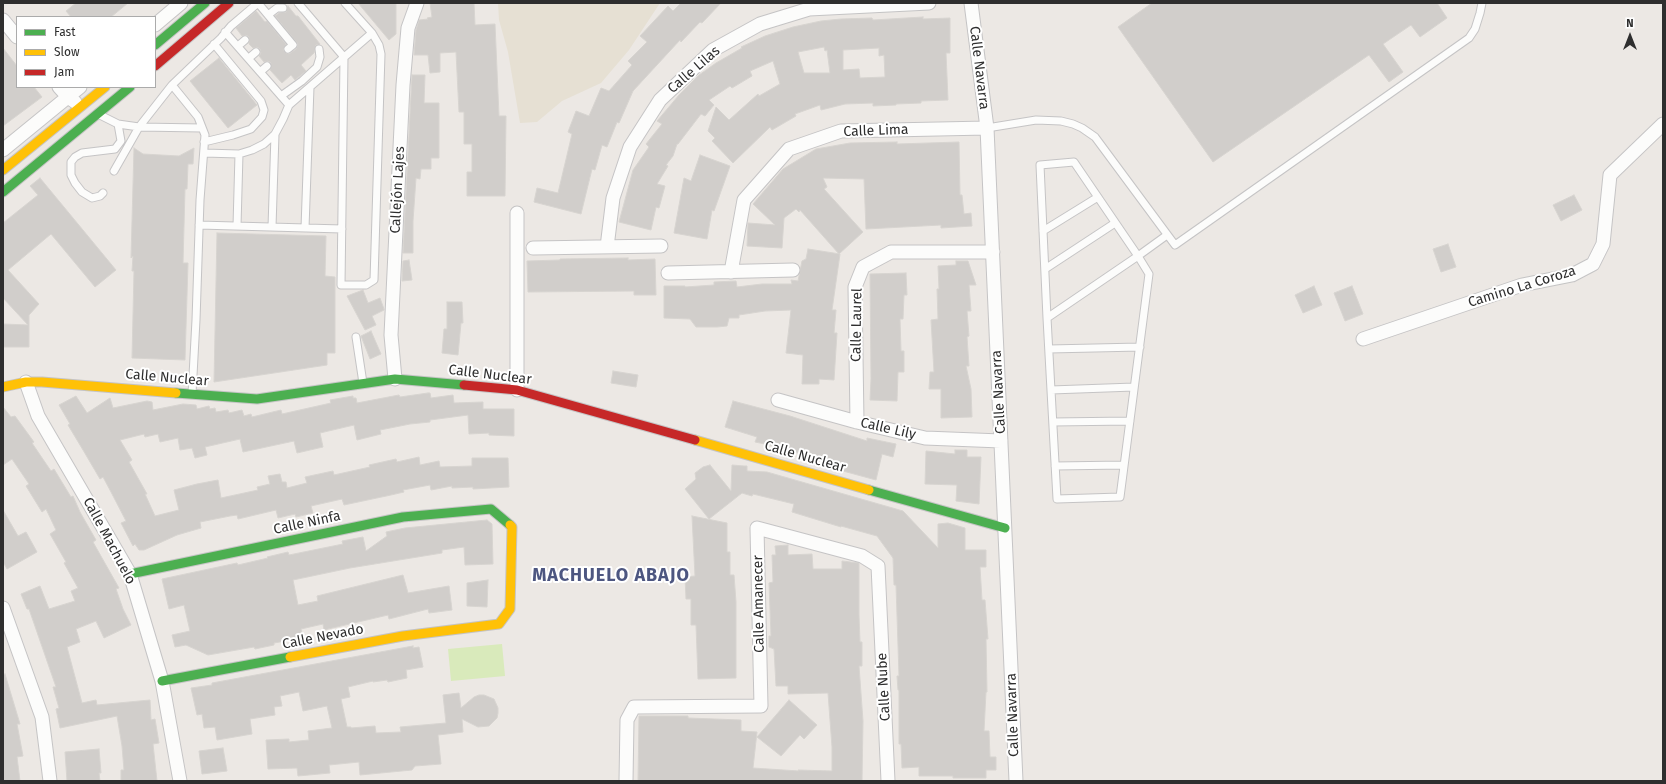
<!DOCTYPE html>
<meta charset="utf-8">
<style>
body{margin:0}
#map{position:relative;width:1666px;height:784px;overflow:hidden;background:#ece8e4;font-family:"Fira Sans",sans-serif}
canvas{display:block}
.frame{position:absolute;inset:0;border:4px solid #2e2e2e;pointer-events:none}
.legend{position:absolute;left:16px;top:16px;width:140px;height:72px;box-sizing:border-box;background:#fff;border:1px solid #ababab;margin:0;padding:5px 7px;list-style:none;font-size:12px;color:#2e2e2e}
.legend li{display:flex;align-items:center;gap:8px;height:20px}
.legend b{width:20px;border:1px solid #ababab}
.north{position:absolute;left:1610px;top:16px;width:40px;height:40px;-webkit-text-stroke:3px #fff;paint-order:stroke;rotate:0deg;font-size:11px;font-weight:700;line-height:16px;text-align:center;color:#2e2e2e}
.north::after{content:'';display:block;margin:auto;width:14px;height:18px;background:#2e2e2e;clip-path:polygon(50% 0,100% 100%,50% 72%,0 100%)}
</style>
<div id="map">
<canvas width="1666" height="784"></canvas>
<div class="frame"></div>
<ul class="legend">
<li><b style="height:5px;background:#4caf50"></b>Fast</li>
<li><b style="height:5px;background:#ffc107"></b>Slow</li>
<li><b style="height:5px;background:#c62828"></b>Jam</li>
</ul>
<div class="north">N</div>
</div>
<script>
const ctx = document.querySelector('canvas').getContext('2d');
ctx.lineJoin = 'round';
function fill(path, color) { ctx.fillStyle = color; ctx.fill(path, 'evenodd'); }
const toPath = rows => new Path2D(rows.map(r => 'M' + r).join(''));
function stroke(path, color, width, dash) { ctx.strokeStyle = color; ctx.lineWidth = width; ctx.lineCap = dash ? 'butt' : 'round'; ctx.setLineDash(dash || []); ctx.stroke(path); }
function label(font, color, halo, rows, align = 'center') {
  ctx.font = font + ' "Fira Sans",sans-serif'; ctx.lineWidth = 4; ctx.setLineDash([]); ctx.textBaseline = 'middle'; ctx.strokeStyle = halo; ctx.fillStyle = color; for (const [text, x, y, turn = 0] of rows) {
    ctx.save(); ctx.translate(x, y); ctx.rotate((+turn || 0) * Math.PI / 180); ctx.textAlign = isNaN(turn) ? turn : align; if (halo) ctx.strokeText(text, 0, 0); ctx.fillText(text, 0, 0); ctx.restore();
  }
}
fill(toPath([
 [498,3,660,3,629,50,601,83,562,101,537,122,520,123,508,52,499,20]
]), '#e6e0d3');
fill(toPath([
 [502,644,505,676,451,681,448,649]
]), '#d9eabb');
const building = toPath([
 [76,3,128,3,111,17,71,17,66,11,76,3],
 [358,3,396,3,396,34,389,40,358,3],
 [430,3,474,3,475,25,495,24,499,116,506,116,505,196,467,196,467,172,472,172,472,144,464,144,464,112,459,112,456,52,440,53,440,72,430,73,428,55,414,55,416,30,419,20,428,19,427,18,432,17,430,3],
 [681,3,721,3,702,23,700,22,681,42,680,40,633,91,619,123,617,122,607,147,602,145,595,170,592,169,581,214,534,202,537,188,558,193,572,134,568,132,576,111,589,116,601,88,609,91,632,65,628,61,647,42,640,36,668,6,673,11,681,3],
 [1152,3,1437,3,1447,18,1420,37,1411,25,1383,44,1403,72,1389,82,1369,55,1213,162,1118,27,1152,3],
 [288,6,296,16,298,16,320,44,316,45,314,53,301,65,306,71,295,80,291,75,282,83,270,70,271,63,268,61,264,62,259,56,261,53,260,49,257,47,253,48,249,44,249,37,246,35,242,36,236,28,256,11,265,22,267,21,286,44,283,50,286,53,289,54,296,49,298,44,275,16,279,13,286,12,288,6],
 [923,17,923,19,950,18,950,53,946,53,948,100,921,101,921,103,896,104,896,105,873,106,873,103,845,104,821,110,820,105,795,114,796,116,772,130,770,127,733,163,712,141,715,138,708,131,716,107,729,120,758,94,759,96,780,84,773,61,750,71,752,76,732,88,730,86,709,100,714,105,705,116,701,114,678,144,677,144,673,156,666,165,668,166,657,184,665,186,659,208,656,207,651,230,619,222,633,170,649,147,646,144,662,124,657,121,679,95,699,75,716,63,742,48,741,47,765,36,793,27,821,21,841,19,872,18,873,20,923,17],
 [824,47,825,51,827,50,830,73,804,73,798,52,824,47],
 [879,48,879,56,884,55,885,77,860,78,859,69,843,70,843,50,879,48],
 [3,48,17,66,17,87,34,87,42,97,3,126,3,48],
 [219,58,257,105,228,128,190,81,219,58],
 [412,75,425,75,424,103,439,103,439,158,431,158,431,169,421,169,420,179,416,178,413,221,413,253,403,253,412,75],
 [897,142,897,144,959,142,960,195,962,195,964,214,971,213,972,226,941,228,941,225,866,229,864,179,823,178,827,187,824,189,863,232,839,254,800,210,799,212,796,209,784,218,782,248,747,246,748,223,775,225,753,204,783,169,816,149,850,143,897,142],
 [134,148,143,154,179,156,194,148,193,164,188,164,187,189,185,189,183,263,188,263,185,360,132,358,134,271,132,271,133,256,131,258,134,148],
 [700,155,730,166,714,211,712,210,707,239,674,233,684,178,691,181,700,155],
 [40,178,116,270,95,287,51,234,8,270,39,304,29,315,29,347,3,347,3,324,28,325,3,298,3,223,38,195,30,186,40,178],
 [1574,195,1582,210,1561,221,1553,205,1574,195],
 [217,233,326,236,325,276,335,277,335,353,327,353,327,365,214,382,217,233],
 [1448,244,1456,267,1441,272,1433,249,1448,244],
 [808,249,840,254,832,310,836,310,834,333,837,333,834,380,819,379,819,384,802,384,803,355,786,353,791,310,765,311,739,315,739,318,729,318,727,326,717,327,696,327,690,319,664,318,664,286,685,286,685,287,714,285,714,282,736,281,737,287,762,284,792,284,791,280,798,281,802,261,806,259,808,249],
 [628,258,628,260,655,259,656,295,634,295,634,291,528,292,527,261,560,260,560,259,628,258],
 [409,260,412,280,402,281,403,261,409,260],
 [956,261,968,261,976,285,969,285,971,311,967,311,969,336,967,337,969,366,966,366,971,389,972,417,941,418,941,389,929,389,930,372,934,372,931,320,938,319,937,289,939,289,938,266,956,265,956,261],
 [906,273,907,295,904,295,903,319,900,319,901,351,904,351,904,372,898,372,897,401,870,400,871,379,870,274,906,273],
 [1314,286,1322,305,1303,313,1295,295,1314,286],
 [1352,286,1363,314,1345,321,1334,293,1352,286],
 [363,290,368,303,380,298,384,309,384,310,372,316,376,325,365,330,347,296,363,290],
 [447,302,462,302,463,323,461,323,458,355,442,353,444,329,447,329,447,302],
 [371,331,381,354,370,359,361,336,371,331],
 [613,371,638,375,636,387,611,383,613,371],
 [428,393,430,393,431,398,453,395,454,403,483,402,483,409,514,409,514,436,489,435,489,433,469,434,468,415,430,420,430,422,410,424,380,430,381,434,357,440,354,425,320,433,323,447,297,453,294,441,243,452,240,439,205,447,207,455,195,458,192,448,180,450,178,438,160,442,158,434,145,437,144,434,120,440,132,460,129,462,147,494,145,494,155,516,179,510,174,490,197,484,218,480,221,498,258,490,257,487,270,484,268,476,280,474,282,482,286,482,287,488,307,483,305,477,333,471,334,475,370,467,369,465,396,459,397,462,419,457,420,465,439,461,440,467,472,466,472,458,508,458,509,487,473,489,473,487,452,488,452,486,431,490,430,485,403,490,404,492,391,495,344,505,342,499,311,506,313,513,296,517,295,514,278,518,276,510,238,519,237,515,230,516,200,522,201,528,177,535,144,550,139,550,135,544,133,546,121,523,126,521,111,492,103,477,100,479,83,450,68,425,70,424,59,405,76,396,87,413,110,398,113,408,147,401,152,402,153,410,183,404,196,405,197,409,209,406,210,409,215,408,216,412,228,410,229,413,242,410,244,416,251,414,252,417,281,410,282,414,331,403,330,400,353,396,353,398,356,398,357,403,399,395,400,397,428,393],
 [733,401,790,416,867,441,867,438,896,444,893,457,882,454,876,480,832,468,833,464,775,446,755,442,757,437,725,427,733,401],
 [3,407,11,417,15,416,34,442,32,443,51,471,54,469,71,497,73,496,80,512,96,540,93,542,119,588,116,589,123,609,131,625,104,638,96,621,76,629,80,642,67,647,82,703,96,700,97,705,150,700,151,720,155,719,159,743,153,744,157,781,121,781,121,770,124,770,122,746,117,716,60,728,56,709,59,708,53,687,56,687,29,609,27,609,21,594,40,586,49,609,75,601,71,591,78,588,64,563,66,562,50,534,56,530,46,509,42,512,26,486,29,484,12,459,3,465,3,407],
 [955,450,967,450,967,457,981,457,979,504,956,501,957,485,925,484,926,451,955,454,955,450],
 [710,465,731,491,732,465,744,466,747,466,747,471,767,472,903,511,938,548,938,524,948,523,965,528,965,550,986,550,986,567,980,567,982,600,985,600,988,639,986,639,987,692,986,692,984,731,989,731,990,757,996,757,996,770,986,770,986,778,953,778,953,776,919,776,919,767,902,768,901,744,899,744,899,690,898,690,897,676,899,676,896,585,894,585,893,558,877,536,841,526,841,527,792,512,794,504,753,494,752,496,742,493,709,519,685,489,696,479,695,473,703,467,710,465],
 [3,510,18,536,26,532,37,552,7,569,3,562,3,510],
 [692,516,727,523,727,552,730,552,730,575,734,575,736,602,736,678,698,679,696,625,691,625,691,599,686,599,685,577,695,576,692,516],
 [487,520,492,524,493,564,465,565,464,547,442,550,442,553,350,568,293,580,298,605,318,601,317,596,403,575,408,593,449,586,452,610,429,613,428,609,389,619,388,615,324,630,323,624,301,629,303,638,274,643,274,645,255,649,254,647,208,655,186,645,175,647,172,635,190,631,184,605,169,609,162,579,237,563,238,565,268,558,267,557,288,552,289,555,343,544,342,541,363,537,366,551,387,536,386,532,405,528,487,520],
 [788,545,788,555,812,554,813,569,842,569,842,561,859,563,859,615,860,642,862,642,862,666,859,666,863,721,862,781,638,781,639,716,688,716,688,718,741,720,741,731,757,732,753,768,799,771,798,770,832,771,832,747,828,693,788,694,788,686,776,686,774,649,769,647,769,636,771,636,769,583,773,582,772,555,776,555,775,546,788,545],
 [488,580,487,607,467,606,467,583,488,580],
 [413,646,413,648,419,647,423,667,406,670,407,678,388,682,387,680,373,682,373,681,348,687,350,697,341,699,347,727,351,727,351,728,375,726,376,733,401,732,400,727,446,723,443,695,459,693,461,708,474,697,479,695,484,695,494,699,498,708,498,713,497,718,489,726,478,727,462,719,463,732,438,735,441,764,415,766,412,770,360,775,359,762,329,765,330,773,298,776,297,768,268,769,266,740,289,739,289,742,309,740,308,731,332,728,327,706,303,711,299,692,280,696,282,706,274,707,275,715,250,719,252,734,217,740,215,727,204,728,202,714,197,715,191,688,212,685,212,683,413,646],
 [5,674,20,724,17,724,23,756,17,757,20,781,3,781,3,675,5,674],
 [789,700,817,725,804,739,800,735,781,756,757,737,789,700],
 [223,748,227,771,202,774,199,751,223,748],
 [99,749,101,773,99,773,100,781,67,781,65,752,99,749]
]);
fill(building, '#d1cecb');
stroke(building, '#d7d4d0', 1);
const lane = toPath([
 [258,3,293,45,288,49],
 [298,3,344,57,341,285,366,285,374,280,381,54,379,45,372,33],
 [268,15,277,8,283,8],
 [225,32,289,105,372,33,345,3],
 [238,46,245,40],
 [249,58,256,52],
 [260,72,267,66],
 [172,85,221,38,231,26,258,3],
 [281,96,302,81,317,67,320,57,319,49],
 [100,115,118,124,139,127,202,128],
 [987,128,1036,120,1061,121,1073,124,1082,128,1095,137,1175,245,1469,38,1475,29,1480,13,1482,3],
 [204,142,233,135,251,129,262,117,264,110,261,101,214,44],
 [204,153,239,154,252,150,264,144,275,134,283,119,289,105],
 [114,171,139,127,172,85,198,117,205,135,200,200,196,320,192,394],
 [103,193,100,196,92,198,82,192,75,183,71,175,71,162,75,157,82,153,115,149,121,141,118,124],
 [199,225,342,229],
 [237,226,239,154],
 [272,227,275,134],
 [305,228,310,87],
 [1043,231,1098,197],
 [1045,269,1115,223],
 [1047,318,1040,165,1074,162,1138,256,1149,274,1120,497,1057,499,1047,318,1138,256,1167,235],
 [356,337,363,383],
 [1049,349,1140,347],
 [1051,390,1134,387],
 [1053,422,1130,421],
 [1055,466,1124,465]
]);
const street = toPath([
 [971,3,987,128,1016,781],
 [3,20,17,37],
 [155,25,181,3],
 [59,87,68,97,75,102],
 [3,150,80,87],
 [517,213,517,390],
 [607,247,613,198,630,147,660,100,713,50,760,24,809,9,929,3],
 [533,248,661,246],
 [731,272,744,200,789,149,841,131,987,128],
 [668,273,793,270],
 [1363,339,1522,285,1572,275,1593,264,1603,244,1610,175,1663,124],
 [395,379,391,335,403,85,408,28,417,3],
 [26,382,38,416,130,574,162,681,180,781],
 [778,400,857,422,925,438,1001,441],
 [857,422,855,287,863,267,891,252,993,252],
 [3,608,42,717,50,781],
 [626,781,627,720,634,707,761,706,757,528,862,556,878,566,888,781]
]);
const fast = toPath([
 [155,45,205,3],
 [3,192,130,87],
 [176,393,257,399,395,379,464,385],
 [869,490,1005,528],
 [130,574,403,517,491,509,510,525],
 [162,681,290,657]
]);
const slow = toPath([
 [3,170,105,87],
 [3,387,26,382,42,382,176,393],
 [695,440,869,490],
 [290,657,403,636,499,624,510,609,512,527,510,525]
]);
const jam = toPath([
 [155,66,229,3],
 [464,385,517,390,695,440]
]);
stroke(lane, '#c5c4c5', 9);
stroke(street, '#c5c4c5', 15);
stroke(fast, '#c5c4c5', 11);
stroke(slow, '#c5c4c5', 11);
stroke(jam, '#c5c4c5', 11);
stroke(lane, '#fcfcfb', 7);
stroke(street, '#fcfcfb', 13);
stroke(fast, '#4caf50', 9);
stroke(slow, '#ffc107', 9);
stroke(jam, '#c62828', 9);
label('14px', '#2e2e2e', '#fff', [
 ["Calle Navarra",979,68,83],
 ["Calle Lilas",694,70,-41],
 ["Calle Lima",876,131,-2],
 ["Callejón Lajes",398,190,-87],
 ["Camino La Coroza",1522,287,-17],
 ["Calle Laurel",857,325,-89],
 ["Calle Nuclear",490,375,7],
 ["Calle Nuclear",167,378,5],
 ["Calle Navarra",999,392,-93],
 ["Calle Lily",888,429,13],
 ["Calle Nuclear",805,457,16],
 ["Calle Ninfa",307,523,-12],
 ["Calle Machuelo",109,541,62],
 ["Calle Amanecer",759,604,-91],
 ["Calle Nevado",323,637,-11],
 ["Calle Nube",884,687,-93],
 ["Calle Navarra",1013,715,-92]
]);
ctx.letterSpacing = '1px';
label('bold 18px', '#4d5680', '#fff', [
 ["MACHUELO ABAJO",611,576]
]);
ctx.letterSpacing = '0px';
</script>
